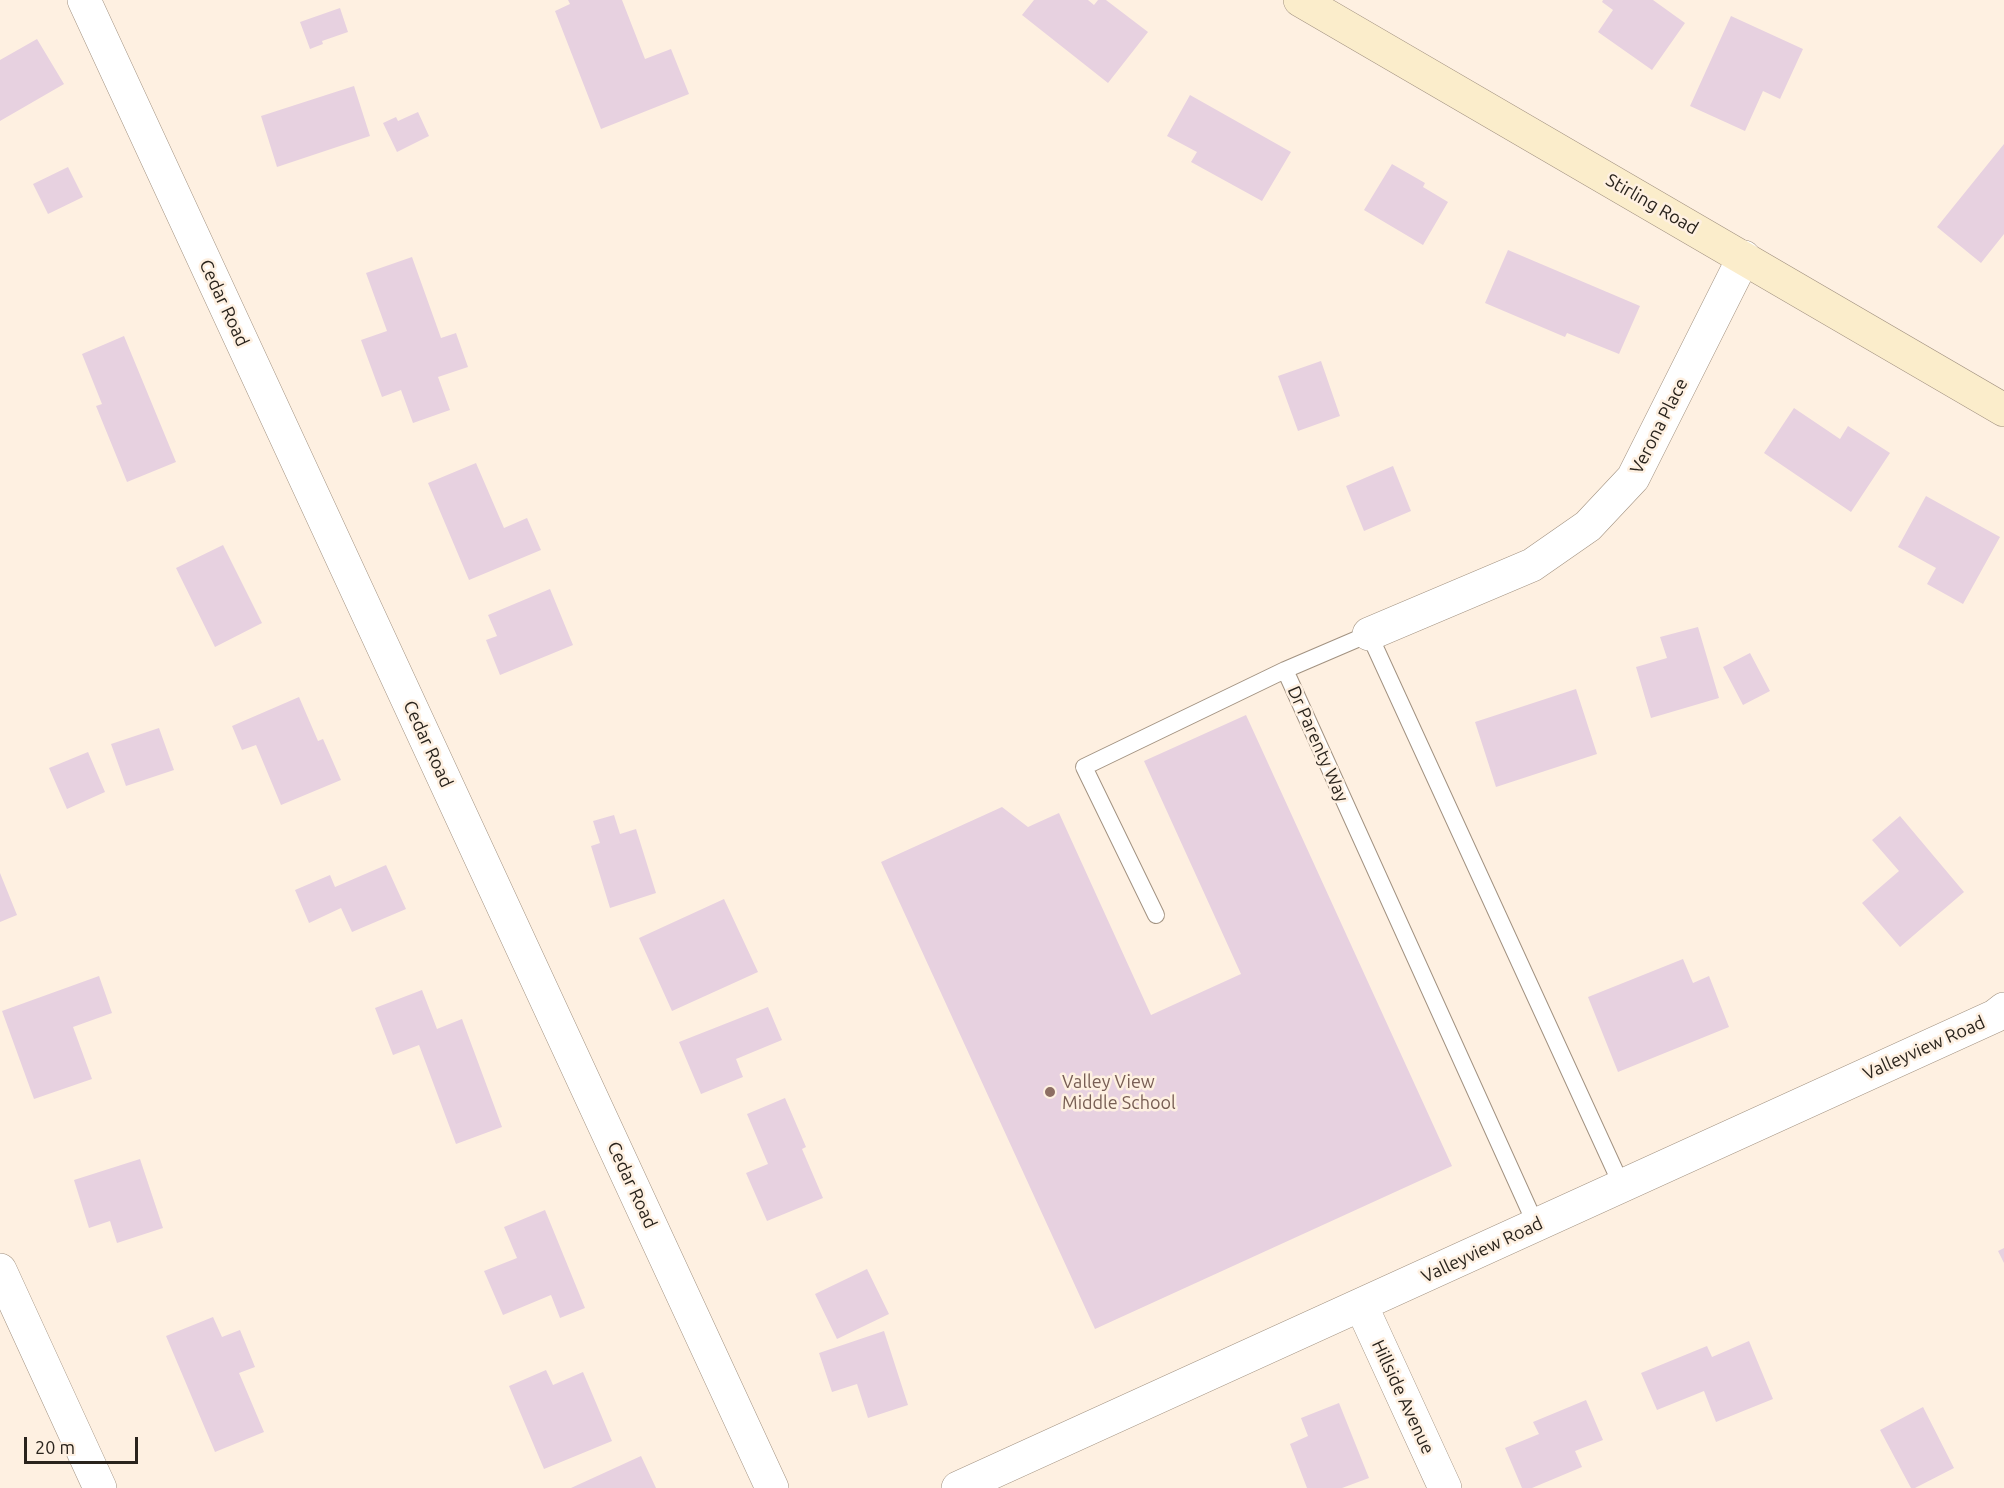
<!DOCTYPE html>
<style>
body{margin:0}
#map{position:relative;width:2004px;height:1488px;overflow:hidden;background:#fef0e1;font-family:Ubuntu,sans-serif}
canvas{display:block}
.scale{position:absolute;left:24px;top:1437px;width:114px;height:27px;box-sizing:border-box;border:3px solid #29231c;border-top:0;padding-left:8px;font-size:18px;line-height:21px;white-space:nowrap;color:#29231c;-webkit-text-stroke:4px #fef0e1;paint-order:stroke}
</style>
<div id="map">
<canvas width="2004" height="1488"></canvas>
<div class="scale">20 m</div>
</div>
<script>
const ctx = document.querySelector('canvas').getContext('2d');
ctx.lineJoin = 'round';
function fill(path, color) { ctx.fillStyle = color; ctx.fill(path, 'evenodd'); }
const toPath = rows => new Path2D(rows.map(r => 'M' + r).join(''));
function stroke(path, color, width, dash) { ctx.strokeStyle = color; ctx.lineWidth = width; ctx.lineCap = dash ? 'butt' : 'round'; ctx.setLineDash(dash || []); ctx.stroke(path); }
function label(font, color, halo, rows, align = 'center') {
  ctx.font = font + ' Ubuntu,sans-serif'; ctx.lineWidth = 5; ctx.setLineDash([]); ctx.textBaseline = 'middle'; ctx.strokeStyle = halo; ctx.fillStyle = color; for (const [text, x, y, turn = 0] of rows) {
    ctx.save(); ctx.translate(x, y); ctx.rotate((+turn || 0) * Math.PI / 180); ctx.textAlign = isNaN(turn) ? turn : align; if (halo) ctx.strokeText(text, 0, 0); ctx.fillText(text, 0, 0); ctx.restore();
  }
}
fill(toPath([
 [568,0,622,0,645,59,671,49,689,94,601,129,555,11,570,4],
 [1034,0,1088,0,1094,5,1098,0,1106,0,1148,32,1108,83,1022,15],
 [1603,0,1653,0,1685,23,1652,70,1598,32,1613,10,1602,2],
 [340,8,348,32,322,41,323,44,310,49,300,22],
 [1731,16,1803,49,1780,99,1763,91,1745,131,1690,106],
 [37,39,64,84,0,121,0,60],
 [354,86,370,136,277,167,261,116],
 [1190,95,1291,152,1262,201,1191,162,1197,152,1167,136],
 [418,112,429,136,397,152,383,123,396,117,398,121],
 [2004,144,2004,234,1981,263,1937,227],
 [1392,164,1425,183,1423,187,1448,202,1423,245,1364,210],
 [68,167,83,197,48,214,33,184],
 [1508,250,1640,306,1619,354,1567,333,1565,337,1485,303],
 [412,257,441,338,456,333,468,367,438,377,450,410,413,423,401,390,382,397,361,340,387,331,366,273],
 [124,336,176,462,127,482,96,406,102,404,82,354],
 [1321,361,1340,416,1298,431,1278,376],
 [1794,408,1840,439,1848,426,1890,453,1851,512,1764,453],
 [476,463,504,528,527,518,541,550,469,580,428,483],
 [1393,466,1411,511,1364,531,1346,486],
 [1926,496,2000,537,1963,604,1927,584,1936,568,1898,547],
 [223,545,262,623,215,647,176,568],
 [550,589,573,645,500,675,486,640,497,636,488,615],
 [1698,627,1719,698,1651,718,1636,667,1667,658,1660,637],
 [1750,653,1770,691,1743,705,1723,667],
 [1576,689,1597,754,1496,787,1475,722],
 [299,697,318,741,323,739,341,780,281,805,256,745,242,750,232,726],
 [1246,715,1452,1166,1095,1329,881,862,1002,807,1028,827,1059,813,1151,1015,1241,974,1144,761],
 [159,728,174,770,126,786,111,744],
 [88,752,105,792,67,809,49,768],
 [614,815,620,834,636,829,656,893,610,908,591,846,600,843,593,821],
 [1900,816,1964,892,1900,947,1862,903,1899,871,1872,840],
 [386,865,406,909,352,932,341,908,309,923,295,890,330,875,335,887],
 [0,873,17,915,0,922],
 [724,899,758,972,672,1011,639,938],
 [1683,959,1693,983,1709,976,1729,1027,1618,1072,1588,997],
 [99,976,112,1013,73,1027,92,1079,34,1099,2,1011],
 [422,990,437,1029,462,1019,502,1127,456,1144,419,1045,393,1055,375,1008],
 [768,1007,782,1040,736,1059,743,1077,701,1094,679,1042],
 [785,1098,806,1147,802,1149,823,1198,767,1221,746,1173,768,1164,747,1114],
 [140,1159,163,1228,117,1243,110,1221,89,1228,74,1180],
 [545,1210,585,1308,560,1318,551,1295,503,1315,484,1271,517,1258,504,1227],
 [2004,1248,2004,1263,1998,1251],
 [867,1269,889,1314,837,1339,815,1294],
 [213,1317,222,1337,240,1330,255,1367,239,1373,264,1432,215,1452,166,1336],
 [884,1331,908,1405,868,1418,857,1384,832,1392,819,1353],
 [1749,1341,1773,1399,1716,1422,1704,1391,1657,1410,1641,1373,1707,1346,1712,1357],
 [546,1370,553,1385,583,1372,612,1441,544,1469,509,1386],
 [1586,1400,1603,1440,1575,1451,1582,1467,1532,1488,1522,1488,1505,1448,1539,1434,1533,1422],
 [1339,1403,1369,1478,1342,1488,1307,1488,1290,1444,1308,1436,1301,1418],
 [1923,1407,1954,1468,1915,1488,1911,1488,1880,1430],
 [641,1456,656,1488,571,1488]
]), '#e7d1e0');
const lane = toPath([
 [1156,915,1084,767,1285,670],
 [1536,1225,1285,670,1369,634,1622,1186]
]);
const street = toPath([
 [84,0,772,1488],
 [1369,634,1532,565,1588,526,1633,478,1744,257],
 [0,1270,100,1488],
 [1361,1305,1445,1488],
 [958,1488,1995,1016,2004,1009]
]);
const secondary = toPath([
 [1300,0,2004,410]
]);
stroke(lane, '#a29281', 18);
stroke(street, '#a29281', 34);
stroke(secondary, '#a29281', 34);
stroke(lane, '#fff', 16);
stroke(street, '#fff', 33);
stroke(secondary, '#fbedcb', 33);
for (const [x, y, r, color] of [
 [1050,1092,6,"#8d6e63"]
]) { const dot = new Path2D(); dot.arc(x, y, r, 0, 2 * Math.PI); ctx.fillStyle = color; ctx.fill(dot); stroke(dot, '#fef0e1', 2); }
label('18px', '#29231c', '#fef0e1', [
 ["Stirling Road",1652,204,30],
 ["Cedar Road",224,303,65],
 ["Verona Place",1659,426,-63],
 ["Cedar Road",428,744,65],
 ["Dr Parenty Way",1318,744,66],
 ["Valleyview Road",1924,1048,-24],
 ["Cedar Road",632,1185,65],
 ["Valleyview Road",1482,1250,-25],
 ["Hillside Avenue",1403,1397,65]
]);
label('18px', '#785e54', '#fef0e1', [
 ["Valley View",1062,1082],
 ["Middle School",1062,1103]
], 'left');
</script>
